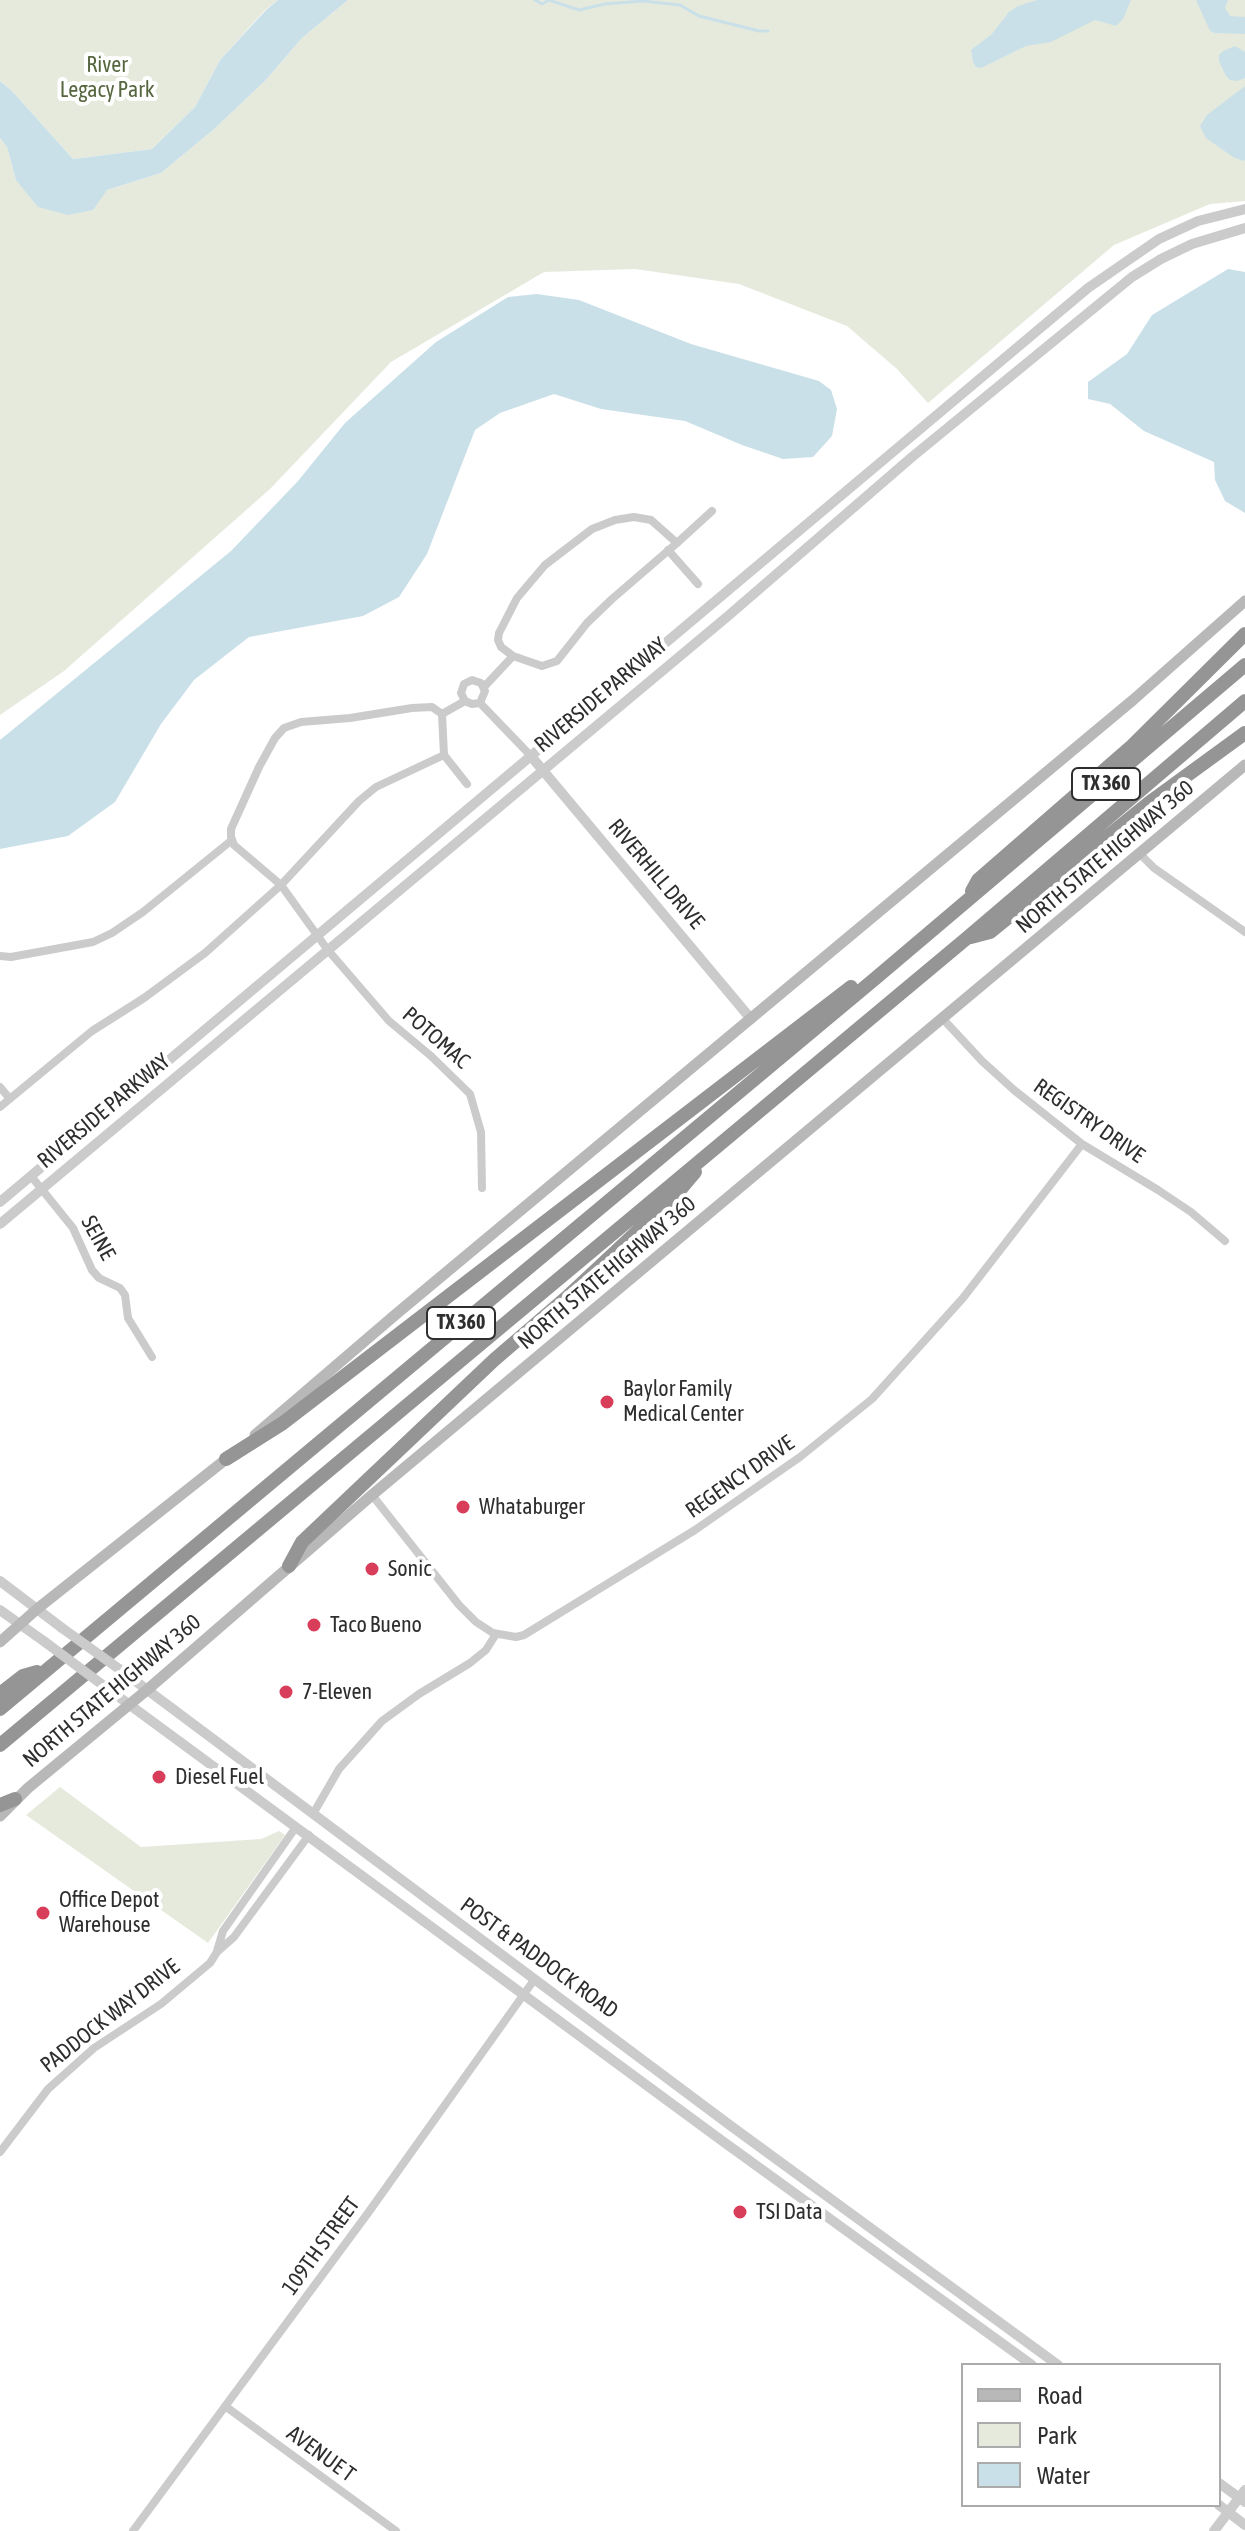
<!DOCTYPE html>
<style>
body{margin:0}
#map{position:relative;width:1245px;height:2531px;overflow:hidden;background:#fff;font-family:"Asap Condensed",sans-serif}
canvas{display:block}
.legend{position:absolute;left:961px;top:2363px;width:260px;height:144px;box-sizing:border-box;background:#fff;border:2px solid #ababab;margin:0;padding:10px 14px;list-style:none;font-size:24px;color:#2e2e2e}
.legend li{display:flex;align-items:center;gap:16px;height:40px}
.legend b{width:40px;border:2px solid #ababab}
</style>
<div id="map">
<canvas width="1245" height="2531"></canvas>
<ul class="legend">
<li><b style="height:10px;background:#b8b8b8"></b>Road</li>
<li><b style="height:22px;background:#e5eadd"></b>Park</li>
<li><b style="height:22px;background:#cae0e9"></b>Water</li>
</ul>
</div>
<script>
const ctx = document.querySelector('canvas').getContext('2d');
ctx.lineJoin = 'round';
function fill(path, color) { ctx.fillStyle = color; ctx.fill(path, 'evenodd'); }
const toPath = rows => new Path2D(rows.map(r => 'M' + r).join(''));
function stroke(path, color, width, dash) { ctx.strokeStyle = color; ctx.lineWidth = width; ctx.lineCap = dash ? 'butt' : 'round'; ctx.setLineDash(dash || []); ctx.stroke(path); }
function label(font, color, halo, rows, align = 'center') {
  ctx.font = font + ' "Asap Condensed",sans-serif'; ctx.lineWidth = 8; ctx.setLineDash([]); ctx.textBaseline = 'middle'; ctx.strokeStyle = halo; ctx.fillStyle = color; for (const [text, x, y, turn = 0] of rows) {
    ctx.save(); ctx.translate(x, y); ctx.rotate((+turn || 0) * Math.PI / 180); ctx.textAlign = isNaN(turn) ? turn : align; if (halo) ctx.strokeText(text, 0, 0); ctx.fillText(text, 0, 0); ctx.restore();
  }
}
fill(toPath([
 [0,0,278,0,265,10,220,60,195,107,152,149,73,159,13,92,0,81],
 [348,0,1245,0,1245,201,1210,204,1114,245,928,403,897,369,847,326,739,284,635,269,544,272,391,362,270,489,64,671,0,715,0,138,7,147,16,180,107,190,161,173,213,130,265,81,302,38],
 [60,1787,141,1847,261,1839,279,1831,285,1835,208,1943,26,1815]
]), '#e5eadd');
fill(toPath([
 [278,0,348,0,302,38,265,81,213,130,161,173,107,190,93,210,68,215,38,207,16,180,7,147,0,138,0,81,13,92,73,159,152,149,195,107,220,60,266,10],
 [1037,0,1131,0,1123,19,1116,26,1095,20,1051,42,1026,46,981,68,976,67,973,62,971,50,992,34,1009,12,1018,6],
 [1196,0,1228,0,1225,8,1230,16,1245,17,1245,34,1215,33,1210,31],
 [1235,46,1245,52,1245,78,1237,81,1230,80,1226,76,1219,61,1219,55,1223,51],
 [1245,86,1245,160,1243,161,1233,157,1206,138,1200,126,1207,115],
 [1228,269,1245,272,1245,513,1225,501,1215,480,1214,462,1144,431,1110,404,1088,399,1088,382,1127,354,1152,315],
 [537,294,579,300,691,344,819,381,831,390,837,409,832,436,813,457,783,459,742,445,685,421,601,409,554,394,500,413,475,430,427,554,399,597,363,616,249,637,194,680,161,724,115,802,68,836,0,849,0,740,231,551,298,481,345,423,436,342,508,297]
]), '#cae0e9');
stroke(toPath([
 [535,0,542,4,549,0,579,10,605,4,643,1,680,5,699,16,759,31,768,31]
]), '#cae0e9', 3);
stroke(toPath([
 [677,543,651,520,634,517,615,520,592,529,545,565,517,598,499,633,498,640,501,647,513,656,542,666,557,661,587,623,612,599,677,543,712,511],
 [668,550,698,584],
 [484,687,513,656],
 [465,701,461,693,464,684,472,680,481,683,485,691,480,703,472,704,465,701,442,714,444,755,467,784],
 [480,703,530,755],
 [442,714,432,707,412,708,350,718,301,722,284,728,275,738,259,767,231,829,231,837,234,845,281,885,327,949,389,1021,431,1056,470,1094,481,1132,482,1188],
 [1140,854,1154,868,1245,932],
 [0,956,11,957,93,942,112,933,143,912,232,840],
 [943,1019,982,1061,1014,1090,1082,1144,1158,1190,1191,1212,1225,1241],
 [0,1087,10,1099],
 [0,1107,92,1031,144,998,205,953,281,885,359,801,376,787,444,755],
 [31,1176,73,1228,92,1270,99,1278,120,1288,125,1295,128,1318,152,1357],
 [372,1495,459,1605,476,1622,493,1633,516,1637,524,1635,695,1530,800,1457,872,1399,963,1298,1082,1144],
 [313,1814,339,1769,382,1721,419,1694,470,1663,486,1650,496,1634],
 [217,1951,223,1931,296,1827],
 [0,2152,48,2089,94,2048,161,2004,210,1963,217,1952,234,1937,309,1835],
 [225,2406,396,2531],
 [133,2531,368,2213,534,1980]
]), '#cbcbcb', 8);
stroke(toPath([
 [530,755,751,1019],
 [0,1202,1088,288,1159,239,1198,221,1245,209],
 [0,1224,728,616,912,457,1132,277,1161,259,1192,244,1245,228],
 [0,1581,62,1628],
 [0,1610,45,1642],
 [122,1671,731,2126,1058,2365],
 [104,1686,721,2140,1032,2365],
 [1219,2483,1245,2502],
 [1219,2505,1245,2525],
 [1214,2531,1245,2490]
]), '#cbcbcb', 10);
stroke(toPath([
 [255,1435,395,1315,1133,700,1245,601],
 [0,1642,37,1609,230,1456],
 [0,1816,28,1788,147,1690,372,1495,1245,765]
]), '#b8b8b8', 11);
stroke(toPath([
 [972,891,978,880,1132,746,1245,634],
 [971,937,990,932,1149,803,1245,733],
 [226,1459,283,1423,851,987],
 [289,1566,302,1542,494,1360,566,1298,673,1198,695,1172],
 [0,1694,23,1676,37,1672],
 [0,1709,877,977,1245,665],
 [0,1745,967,938,1245,701],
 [0,1805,15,1799]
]), '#959595', 14);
stroke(toPath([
 [62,1628,122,1671],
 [45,1642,104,1686]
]), '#cbcbcb', 10);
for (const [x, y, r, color] of [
 [607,1402,8,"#d83d59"],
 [463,1507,8,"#d83d59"],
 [372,1569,8,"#d83d59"],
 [314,1625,8,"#d83d59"],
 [286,1692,8,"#d83d59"],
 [159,1777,8,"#d83d59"],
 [43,1913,8,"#d83d59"],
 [740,2212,8,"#d83d59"]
]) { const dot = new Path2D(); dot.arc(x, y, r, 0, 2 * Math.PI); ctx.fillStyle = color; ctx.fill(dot); stroke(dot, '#fff', 3); }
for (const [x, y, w] of [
 [1106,784,68],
 [461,1323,68]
]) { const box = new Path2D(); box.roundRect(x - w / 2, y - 16, w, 32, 6); ctx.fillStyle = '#fff'; ctx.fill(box); stroke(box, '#2e2e2e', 2); }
label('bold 20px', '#2e2e2e', null, [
 ["TX 360",1106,784],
 ["TX 360",461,1323]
]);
label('22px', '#56663f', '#fff', [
 ["River",107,65],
 ["Legacy Park",107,90]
]);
label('22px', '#2e2e2e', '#fff', [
 ["RIVERSIDE PARKWAY",601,695,-40],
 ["NORTH STATE HIGHWAY 360",1105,857,-40],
 ["RIVERHILL DRIVE",656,874,50],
 ["POTOMAC",436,1038,41],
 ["RIVERSIDE PARKWAY",104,1111,-40],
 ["REGISTRY DRIVE",1089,1121,35],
 ["SEINE",98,1238,61],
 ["NORTH STATE HIGHWAY 360",607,1273,-40],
 ["REGENCY DRIVE",740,1477,-35],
 ["NORTH STATE HIGHWAY 360",112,1691,-40],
 ["POST & PADDOCK ROAD",539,1958,36],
 ["PADDOCK WAY DRIVE",110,2016,-38],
 ["109TH STREET",321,2246,-54],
 ["AVENUE T",321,2454,36]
]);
label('22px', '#2e2e2e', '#fff', [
 ["Baylor Family",623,1389],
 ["Medical Center",623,1414],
 ["Whataburger",479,1507],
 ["Sonic",388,1569],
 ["Taco Bueno",330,1625],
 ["7-Eleven",302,1692],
 ["Diesel Fuel",175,1777],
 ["Office Depot",59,1900],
 ["Warehouse",59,1925],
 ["TSI Data",756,2212]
], 'left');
</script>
